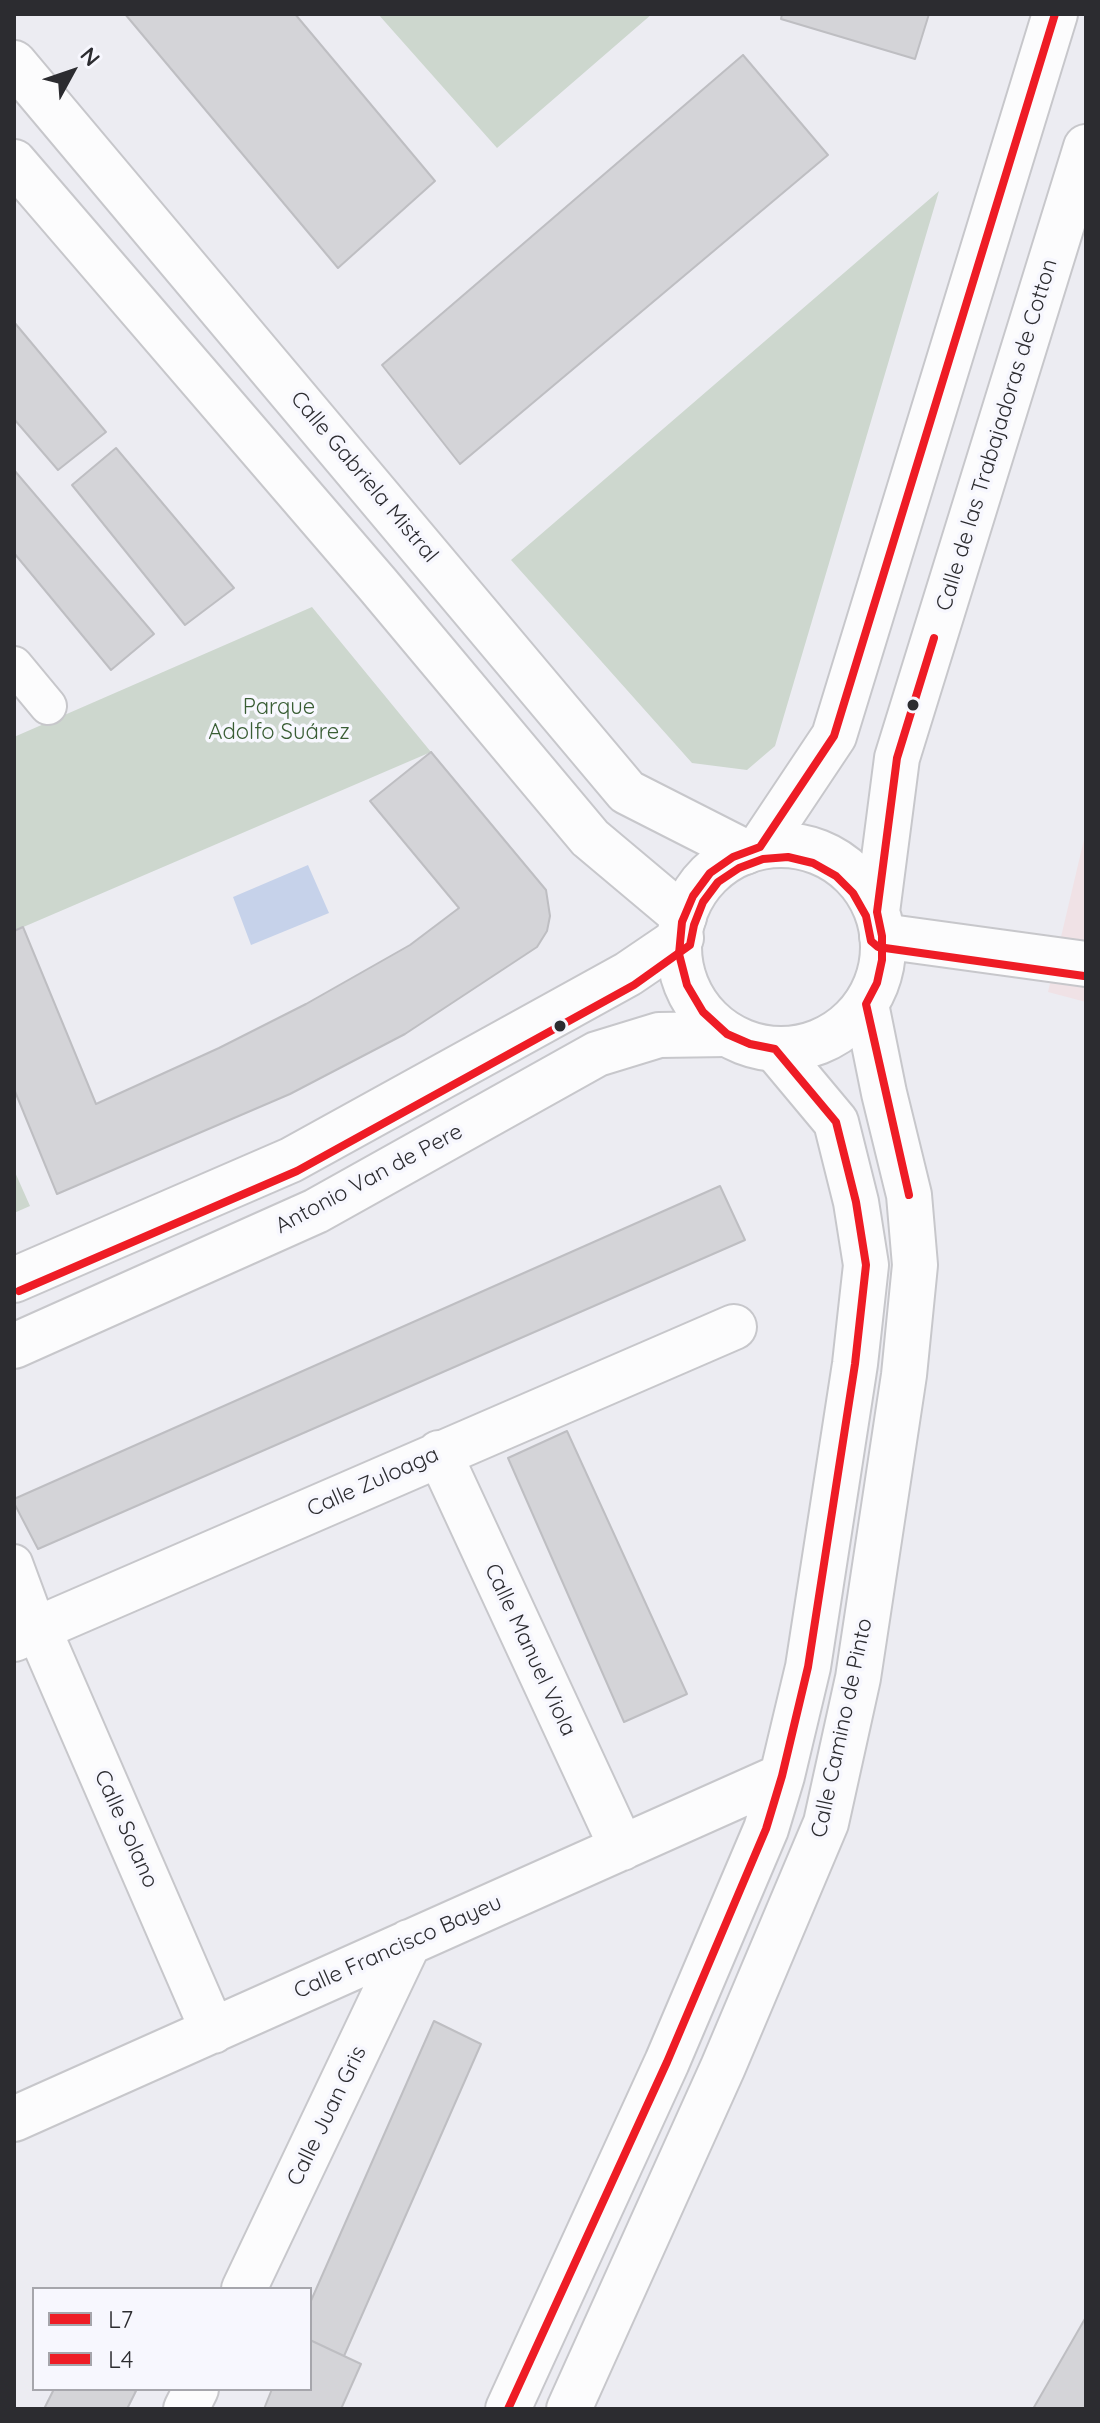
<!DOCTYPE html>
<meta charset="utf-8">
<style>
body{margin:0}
#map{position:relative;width:1100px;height:2423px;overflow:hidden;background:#ececf2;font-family:Quicksand,sans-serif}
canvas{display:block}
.frame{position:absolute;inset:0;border:16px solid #2c2c30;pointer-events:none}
.legend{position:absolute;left:32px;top:2287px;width:280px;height:104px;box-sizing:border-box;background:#f7f7fe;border:2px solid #a6a6ac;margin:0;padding:10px 14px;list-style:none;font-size:24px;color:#2c2c30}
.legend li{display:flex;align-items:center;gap:16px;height:40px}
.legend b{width:40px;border:2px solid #a6a6ac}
.north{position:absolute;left:32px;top:32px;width:80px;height:80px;-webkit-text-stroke:6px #f7f7fe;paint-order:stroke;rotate:50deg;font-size:22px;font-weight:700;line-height:32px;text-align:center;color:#2c2c30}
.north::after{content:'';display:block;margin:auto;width:28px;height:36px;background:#2c2c30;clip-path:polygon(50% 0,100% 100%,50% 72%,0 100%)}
</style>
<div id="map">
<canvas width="1100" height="2423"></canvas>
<div class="frame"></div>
<ul class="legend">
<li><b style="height:10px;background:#ee1c25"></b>L7</li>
<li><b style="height:10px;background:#ee1c25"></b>L4</li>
</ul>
<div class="north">N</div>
</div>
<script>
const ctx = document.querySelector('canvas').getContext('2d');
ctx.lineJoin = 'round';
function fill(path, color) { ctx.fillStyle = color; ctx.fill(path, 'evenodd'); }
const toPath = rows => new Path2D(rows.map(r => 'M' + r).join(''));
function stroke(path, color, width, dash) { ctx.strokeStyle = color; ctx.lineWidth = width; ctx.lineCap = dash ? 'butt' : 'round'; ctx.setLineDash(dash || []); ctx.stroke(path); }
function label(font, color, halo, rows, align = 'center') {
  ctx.font = font + ' Quicksand,sans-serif'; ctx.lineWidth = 7; ctx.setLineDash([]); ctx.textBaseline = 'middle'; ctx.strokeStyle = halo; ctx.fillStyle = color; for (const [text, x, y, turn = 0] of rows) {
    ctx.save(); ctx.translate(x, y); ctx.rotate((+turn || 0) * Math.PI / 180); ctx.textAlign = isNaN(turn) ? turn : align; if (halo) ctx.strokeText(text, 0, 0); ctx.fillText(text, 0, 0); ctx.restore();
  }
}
fill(toPath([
 [1086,831,1086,1002,1048,992]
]), '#f0e2e6');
fill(toPath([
 [378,14,652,14,497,148],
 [939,191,775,746,747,770,692,763,511,560],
 [312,607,431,752,14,931,14,737],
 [14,1170,30,1206,14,1213]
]), '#cdd7ce');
fill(toPath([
 [308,865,329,913,251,945,233,897]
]), '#c6d2ea');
const building = toPath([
 [125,14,295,14,435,181,338,268,125,14],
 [782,14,929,14,915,59,781,19,782,14],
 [743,55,828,155,460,464,382,365,743,55],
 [14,322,106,432,58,470,14,419,14,322],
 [116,448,234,588,185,625,72,485,116,448],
 [14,470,154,634,111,670,14,553,14,470],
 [431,752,546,890,550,916,547,931,537,947,405,1034,290,1094,57,1194,14,1089,14,931,23,927,96,1104,219,1048,306,1004,410,945,459,908,370,801,431,752],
 [720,1186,745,1240,38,1549,14,1503,14,1499,720,1186],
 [567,1431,687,1694,624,1722,508,1458,567,1431],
 [434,2021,481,2044,344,2356,310,2340,310,2303,434,2021],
 [1086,2317,1086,2409,1033,2409,1086,2317],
 [310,2340,361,2364,341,2409,264,2409,272,2389,310,2389,310,2340],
 [54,2389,132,2389,136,2391,127,2409,44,2409,54,2389]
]);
fill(building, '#d4d4d8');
stroke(building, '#bebec2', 2);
const pedestrian = toPath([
 [14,665,48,706],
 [14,1563,38,1628]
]);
const minor = toPath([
 [14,63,627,792,745,852],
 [14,162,378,585,590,838,684,917],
 [882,936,1086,964],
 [14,1280,291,1160,628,974,681,938],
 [14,1346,316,1211,597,1054,659,1035,727,1034],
 [439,1453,622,1848],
 [38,1628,213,2031],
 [14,1639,734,1327],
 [14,2119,782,1776],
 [244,2289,409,1942],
 [186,2409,196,2389],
 [508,2409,667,2062,766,1829,782,1776,808,1667,855,1364,866,1265,856,1202,836,1122,775,1049],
 [569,2409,723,2067,826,1823,858,1678,904,1375,915,1265,909,1195,884,1093,866,1004]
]);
const tertiary = toPath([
 '679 947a102 102 0 1 1 204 0a102 102 0 1 1-204 0Z',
 [760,847,834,736,1055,14],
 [877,912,897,758,1086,147]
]);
stroke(pedestrian, '#c7c7cb', 40);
stroke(minor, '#c7c7cb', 48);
stroke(tertiary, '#c7c7cb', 48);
stroke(pedestrian, '#fcfcfd', 36);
stroke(minor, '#fcfcfd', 44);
stroke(tertiary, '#fcfcfd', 44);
stroke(toPath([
 [909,1195,866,1004,877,983,882,960,882,936,877,912,897,758,934,638],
 [508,2409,667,2062,766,1829,782,1776,808,1667,855,1364,866,1265,856,1202,836,1122,775,1049,750,1044,727,1034,703,1012,687,985,679,954,682,922,693,896,710,873,733,857,760,847,834,736,1055,14]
]), '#ee1c25', 8);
stroke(toPath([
 [19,1291,297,1171,634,985,690,945,694,925,703,902,718,882,739,868,763,859,788,857,813,863,836,876,853,893,866,916,871,941,878,947,1084,976]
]), '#ee1c25', 8);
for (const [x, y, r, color] of [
 [913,705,7,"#2c2c30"],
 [560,1026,7,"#2c2c30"]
]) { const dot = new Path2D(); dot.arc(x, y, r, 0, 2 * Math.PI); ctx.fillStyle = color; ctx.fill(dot); stroke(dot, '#f7f7fe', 3); }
label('22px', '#2c2c30', '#f7f7fe', [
 ["Calle de las Trabajadoras de Cotton",997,435,-73],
 ["Calle Gabriela Mistral",364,477,50],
 ["Antonio Van de Pere",369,1179,-28],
 ["Calle Zuloaga",373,1482,-24],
 ["Calle Manuel Viola",530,1650,65],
 ["Calle Camino de Pinto",842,1728,-78],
 ["Calle Solano",126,1829,66],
 ["Calle Francisco Bayeu",398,1947,-24],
 ["Calle Juan Gris",327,2116,-64]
]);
label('22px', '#395d34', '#f7f7fe', [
 ["Parque",279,707],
 ["Adolfo Suárez",279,732]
]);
</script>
